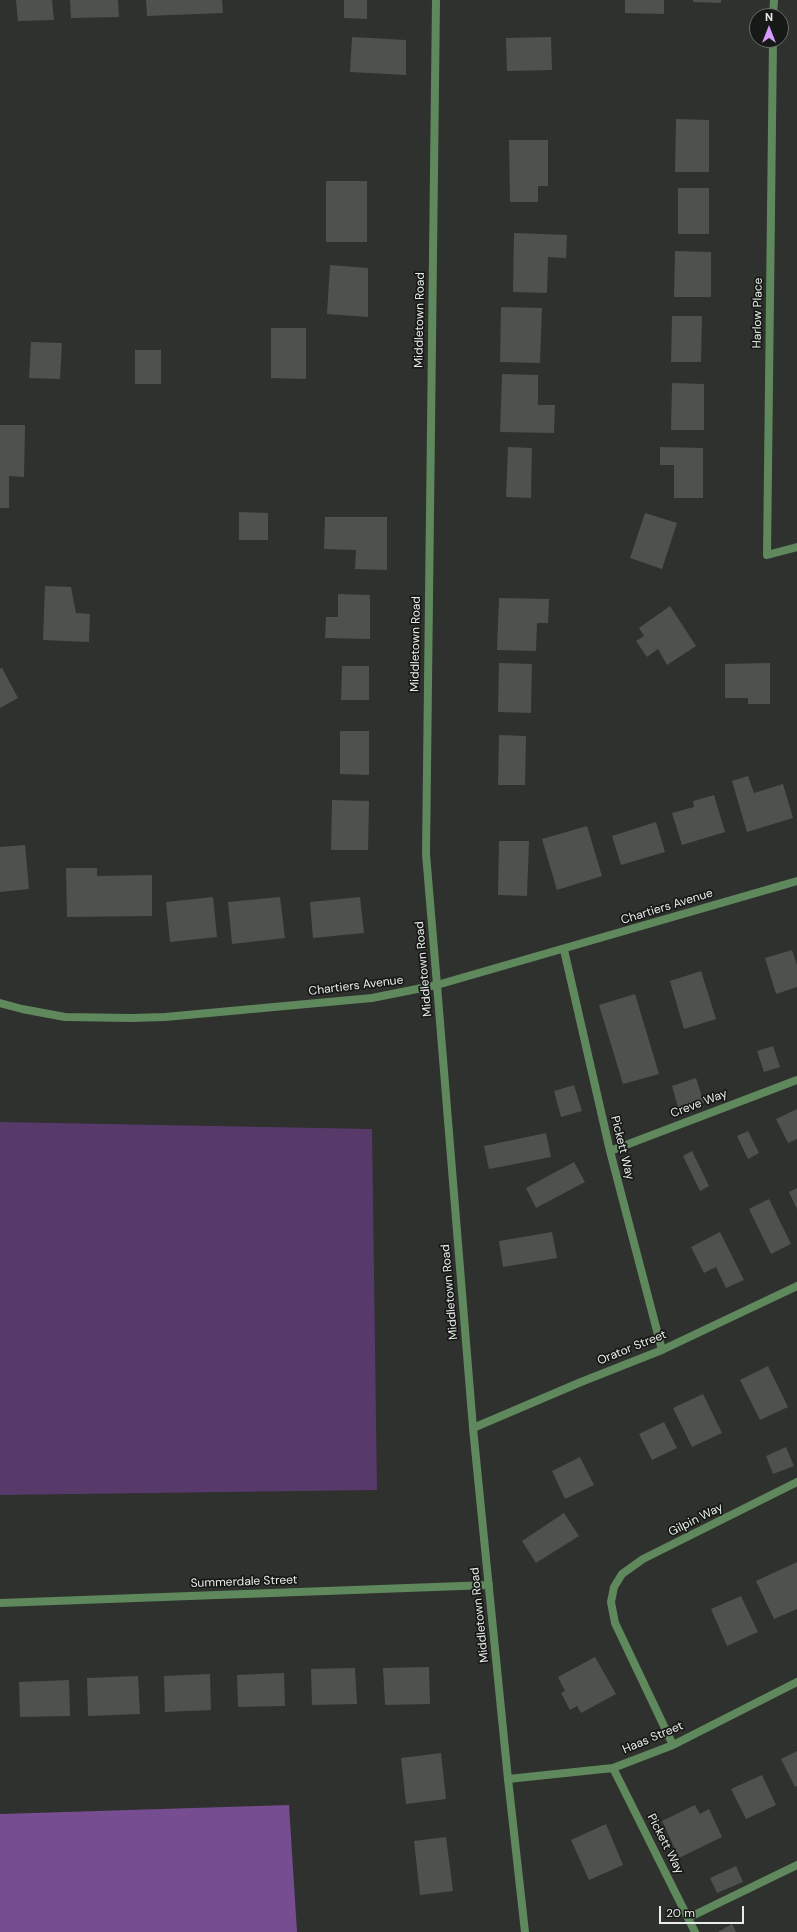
<!DOCTYPE html>
<style>
body{margin:0}
#map{position:relative;width:797px;height:1932px;overflow:hidden;background:#2e312d;font-family:"DM Sans",sans-serif}
canvas{display:block}
.north{position:absolute;left:749px;top:8px;width:40px;height:40px;box-sizing:border-box;background:#171917;border:1px solid #6b6d6b;border-radius:50%;rotate:0deg;font-size:11px;font-weight:700;line-height:16px;text-align:center;color:#e9ece9}
.north::after{content:'';display:block;margin:auto;width:14px;height:18px;background:#d69bfa;clip-path:polygon(50% 0,100% 100%,50% 72%,0 100%)}
.scale{position:absolute;left:659px;top:1906px;width:85px;height:18px;box-sizing:border-box;border:2px solid #e9ece9;border-top:0;padding-left:5px;font-size:12px;line-height:14px;white-space:nowrap;color:#e9ece9;-webkit-text-stroke:3px #171917;paint-order:stroke}
</style>
<div id="map">
<canvas width="797" height="1932"></canvas>
<div class="north">N</div>
<div class="scale">20 m</div>
</div>
<script>
const ctx = document.querySelector('canvas').getContext('2d');
ctx.lineJoin = 'round';
function fill(path, color) { ctx.fillStyle = color; ctx.fill(path, 'evenodd'); }
const toPath = rows => new Path2D(rows.map(r => 'M' + r).join(''));
function stroke(path, color, width, dash) { ctx.strokeStyle = color; ctx.lineWidth = width; ctx.lineCap = dash ? 'butt' : 'round'; ctx.setLineDash(dash || []); ctx.stroke(path); }
function label(font, color, halo, rows, align = 'center') {
  ctx.font = font + ' "DM Sans",sans-serif'; ctx.lineWidth = 3.5; ctx.setLineDash([]); ctx.textBaseline = 'middle'; ctx.strokeStyle = halo; ctx.fillStyle = color; for (const [text, x, y, turn = 0] of rows) {
    ctx.save(); ctx.translate(x, y); ctx.rotate((+turn || 0) * Math.PI / 180); ctx.textAlign = isNaN(turn) ? turn : align; if (halo) ctx.strokeText(text, 0, 0); ctx.fillText(text, 0, 0); ctx.restore();
  }
}
fill(toPath([
 [0,1122,372,1129,377,1490,0,1495]
]), '#57396a');
fill(toPath([
 [289,1805,297,1932,0,1932,0,1814]
]), '#764d90');
fill(toPath([
 [16,0,52,0,54,20,18,21],
 [70,0,118,0,119,17,71,18],
 [146,0,222,0,223,13,147,16],
 [344,0,367,0,367,19,344,18],
 [625,0,664,0,664,14,625,13],
 [693,0,721,0,721,3,693,2],
 [352,37,406,40,406,75,350,72],
 [551,37,552,70,507,71,506,38],
 [676,119,709,120,709,172,675,172],
 [509,140,548,140,548,186,538,186,538,202,510,202],
 [326,181,367,181,367,242,326,242],
 [678,188,709,188,709,234,678,234],
 [514,233,567,235,566,258,548,257,547,293,513,292],
 [675,251,711,252,711,297,674,297],
 [330,265,368,268,368,317,327,314],
 [501,307,542,308,540,363,500,362],
 [672,316,702,316,701,362,671,362],
 [271,328,306,328,306,379,271,378],
 [31,342,62,343,60,379,29,378],
 [135,350,161,350,161,384,135,384],
 [502,374,538,375,538,405,555,405,554,433,500,432],
 [672,383,704,384,704,430,671,430],
 [0,425,25,425,24,477,9,476,9,508,0,508],
 [508,447,532,448,531,498,506,497],
 [660,447,703,448,703,498,674,498,674,465,660,465],
 [239,512,268,513,268,540,239,540],
 [645,513,677,523,662,569,630,558],
 [325,517,387,517,387,570,355,569,356,550,324,549],
 [45,586,71,587,76,613,90,614,89,642,43,640],
 [338,594,370,595,370,639,325,638,326,617,338,617],
 [499,598,549,599,548,623,537,623,536,651,497,650],
 [670,606,696,646,667,665,658,649,647,657,636,641,644,636,639,628],
 [499,663,532,664,531,713,498,712],
 [770,663,770,704,748,704,748,698,725,698,725,664],
 [342,666,369,666,369,700,341,700],
 [2,668,18,698,0,708,0,669],
 [340,731,369,731,369,775,340,774],
 [499,735,526,736,525,785,498,785],
 [748,776,754,793,783,784,793,818,747,832,732,781],
 [714,795,725,832,682,845,672,813,694,807,693,801],
 [332,800,369,801,368,850,331,850],
 [656,822,665,852,621,865,612,836],
 [587,826,602,876,557,890,542,839],
 [499,841,529,841,527,896,498,895],
 [25,845,29,889,0,892,0,847],
 [66,868,97,868,97,876,152,875,152,916,67,917],
 [213,897,217,937,170,942,166,902],
 [280,897,285,938,232,944,228,902],
 [360,897,364,933,313,938,310,902],
 [792,950,797,965,797,987,776,994,765,958],
 [701,971,716,1019,684,1029,670,981],
 [635,994,659,1074,623,1084,599,1005],
 [773,1046,780,1067,764,1072,757,1051],
 [696,1078,704,1103,679,1111,672,1086],
 [574,1085,582,1111,561,1117,554,1091],
 [797,1109,797,1139,788,1143,776,1119],
 [748,1131,759,1153,748,1159,737,1136],
 [546,1133,551,1157,489,1169,484,1146],
 [692,1151,709,1186,700,1191,683,1156],
 [574,1162,585,1182,536,1208,526,1188],
 [797,1188,797,1209,789,1192],
 [769,1199,791,1244,771,1254,749,1209],
 [552,1232,557,1258,503,1267,499,1241],
 [720,1232,744,1280,726,1288,716,1267,704,1273,691,1247],
 [768,1366,788,1407,760,1420,740,1380],
 [703,1394,722,1433,692,1447,673,1408],
 [664,1422,677,1448,652,1460,639,1434],
 [786,1447,794,1466,773,1474,766,1456],
 [580,1457,594,1485,565,1499,552,1471],
 [564,1513,579,1536,536,1563,522,1541],
 [797,1562,797,1609,774,1619,756,1581],
 [741,1596,758,1632,727,1646,711,1609],
 [595,1657,616,1694,581,1713,577,1706,570,1710,561,1693,565,1691,558,1677],
 [429,1667,430,1704,385,1705,383,1668],
 [355,1668,357,1704,312,1705,311,1669],
 [284,1673,285,1706,238,1707,237,1675],
 [210,1674,211,1710,165,1712,164,1676],
 [138,1676,140,1714,88,1716,87,1678],
 [69,1680,70,1716,20,1717,19,1682],
 [797,1751,797,1786,795,1787,781,1759],
 [441,1753,446,1799,406,1804,401,1758],
 [762,1775,776,1805,746,1819,731,1789],
 [695,1805,700,1814,709,1809,722,1837,679,1858,662,1821],
 [606,1824,623,1865,589,1880,571,1840],
 [446,1837,453,1891,420,1895,414,1841],
 [736,1866,743,1882,717,1893,710,1878],
 [732,1924,736,1932,718,1932]
]), '#4e524e');
stroke(toPath([
 [436,0,426,854,437,985],
 [773,16,774,0],
 [773,40,767,555,797,547],
 [564,950,610,1151,662,1350],
 [610,1151,797,1080],
 [473,1428,581,1382,662,1350,797,1286],
 [0,1603,489,1585],
 [673,1745,615,1623,611,1602,614,1587,622,1574,643,1559,797,1482],
 [613,1768,695,1932],
 [508,1779,613,1768,673,1745,797,1682],
 [688,1918,797,1865]
]), '#5f885d', 8);
stroke(toPath([
 [437,985,473,1428,508,1779,525,1932],
 [0,1003,22,1009,65,1017,131,1018,165,1017,372,998,437,985,797,881]
]), '#5f885d', 8);
label('12px', '#e9ece9', '#171917', [
 ["Harlow Place",758,313,-89],
 ["Middletown Road",420,320,-89],
 ["Middletown Road",416,644,-89],
 ["Chartiers Avenue",667,907,-17],
 ["Middletown Road",424,969,-95],
 ["Chartiers Avenue",356,986,-7],
 ["Creve Way",699,1104,-21],
 ["Pickett Way",622,1148,76],
 ["Middletown Road",450,1292,-95],
 ["Orator Street",632,1348,-22],
 ["Gilpin Way",696,1520,-27],
 ["Summerdale Street",244,1582,-2],
 ["Middletown Road",480,1615,-96],
 ["Haas Street",653,1738,-23],
 ["Pickett Way",665,1844,63]
]);
</script>
